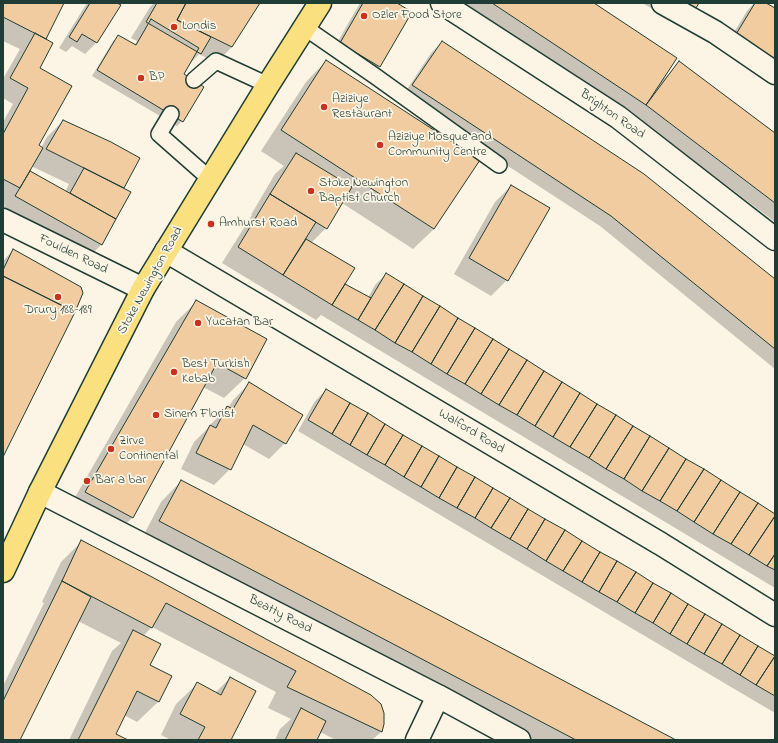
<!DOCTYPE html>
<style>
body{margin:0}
#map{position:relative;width:778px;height:743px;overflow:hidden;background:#fcf5e5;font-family:"Indie Flower",sans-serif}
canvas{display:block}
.frame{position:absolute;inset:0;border:4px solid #1f3d34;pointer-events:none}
</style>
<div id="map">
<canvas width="778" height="743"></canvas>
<div class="frame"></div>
</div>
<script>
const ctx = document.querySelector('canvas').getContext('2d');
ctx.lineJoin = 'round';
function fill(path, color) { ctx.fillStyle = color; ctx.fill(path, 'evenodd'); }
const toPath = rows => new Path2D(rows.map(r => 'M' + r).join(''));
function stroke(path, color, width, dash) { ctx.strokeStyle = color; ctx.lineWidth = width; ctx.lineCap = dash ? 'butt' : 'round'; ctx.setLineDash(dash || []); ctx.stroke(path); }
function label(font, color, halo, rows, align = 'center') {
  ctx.font = font + ' "Indie Flower",sans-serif'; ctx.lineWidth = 3.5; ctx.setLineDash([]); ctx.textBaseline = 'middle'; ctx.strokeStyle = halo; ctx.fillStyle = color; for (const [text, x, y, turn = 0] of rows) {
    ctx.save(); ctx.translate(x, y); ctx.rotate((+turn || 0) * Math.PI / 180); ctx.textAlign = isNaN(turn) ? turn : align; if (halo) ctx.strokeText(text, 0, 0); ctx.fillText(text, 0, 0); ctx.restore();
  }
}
fill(toPath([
 [3,3,63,3,44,39,38,68,38,146,41,148,47,137,63,121,139,158,122,188,130,192,101,245,85,261,3,214,3,207,5,205,3,204,3,122,13,104,3,98,3,79,20,49,3,41],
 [31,166,69,184,65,192,29,171],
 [87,3,115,3,119,5,96,43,85,54,72,46,66,52,59,48],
 [154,3,259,3,232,47,216,63,199,54,188,66,182,74,182,121,177,126,92,76,113,41,119,36,134,46,137,41,131,38,150,7],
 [360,3,395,3,379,66,368,77,330,55],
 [464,3,592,3,665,78,680,62,775,135,775,222,635,116],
 [642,3,697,3,695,8,679,24],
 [754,3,763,3,775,10,757,72,749,69,744,65,743,58,725,47,747,11],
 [442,42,775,280,775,369,600,226,402,97,431,53],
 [326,61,478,160,434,229,413,249,342,203,326,228,311,243,344,284,368,298,375,285,386,274,775,515,775,588,321,315,316,320,222,263,252,215,251,215,275,174,284,166,261,151,306,82],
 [511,186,507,280,491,296,454,274,495,202],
 [13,250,3,455,3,261],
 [196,302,245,378,224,398,203,387,132,518,112,538,66,513,176,322],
 [249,384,285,443,269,459,243,444,230,469,214,485,181,469,194,442,209,427,211,424,227,408,228,408,233,400],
 [326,390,775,657,775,713,298,431,315,401],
 [181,481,674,740,517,740,140,542,161,502],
 [82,541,152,578,383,724,381,732,372,740,336,740,320,732,316,740,275,740,280,729,291,719,268,708,276,692,152,627,143,636,149,665,170,676,158,702,137,722,124,715,114,735,126,740,69,740,112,651,121,643,78,621,19,740,3,740,3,686,44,603,42,602,61,562],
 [230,678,230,740,171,740,161,735,176,704,197,684,215,693]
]), '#0003');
const building = toPath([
 [3,3,64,3,46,39,3,17,3,3],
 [90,3,117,3,121,5,97,43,82,34,77,42,69,37,90,3],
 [157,3,186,3,177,20,211,37,201,54,146,22,157,3],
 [186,3,260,3,232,47,177,20,186,3],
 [363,3,397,3,412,12,380,67,340,43,363,3],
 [492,3,594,3,677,58,646,105,492,3],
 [686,3,699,3,696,8,686,3],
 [755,3,766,3,775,8,775,60,735,36,755,3],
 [151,19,199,48,184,74,204,87,183,122,97,70,118,35,136,45,151,19],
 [35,33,53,43,40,68,72,86,39,145,43,148,20,188,3,179,3,134,28,88,10,78,35,33],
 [442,41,644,174,775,279,775,349,611,216,412,85,442,41],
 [326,60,480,160,434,229,281,130,326,60],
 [679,61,775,133,775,203,646,105,679,61],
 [63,120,111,142,140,158,124,188,46,149,63,120],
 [296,153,352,187,327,229,270,194,296,153],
 [84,168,131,192,116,219,70,193,84,168],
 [30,171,116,219,102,245,15,196,30,171],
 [511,185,550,208,508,281,469,258,511,185],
 [270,194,316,222,283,275,238,247,270,194],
 [306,239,355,268,332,305,283,275,306,239],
 [13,249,81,287,83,293,75,312,3,276,3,270,13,249],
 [386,273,404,284,375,330,358,320,386,273],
 [3,276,75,312,3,457,3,276],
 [345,284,371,298,358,320,332,305,345,284],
 [404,284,423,296,395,343,375,330,404,284],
 [423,296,440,306,412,352,395,343,423,296],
 [196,300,267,339,246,379,217,363,133,518,85,492,196,300],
 [440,306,458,318,431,364,412,352,440,306],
 [458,318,475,328,447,374,431,364,458,318],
 [475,328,493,339,465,384,447,374,475,328],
 [493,339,509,349,481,394,465,384,493,339],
 [509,349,527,360,499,405,481,394,509,349],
 [527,360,544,371,517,415,499,405,527,360],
 [544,371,562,382,535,426,517,415,544,371],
 [249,382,303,415,286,444,253,425,231,470,196,453,210,425,216,428,227,406,233,409,249,382],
 [562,382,580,393,553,437,535,426,562,382],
 [326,389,350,403,332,434,308,420,326,389],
 [580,393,597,404,570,447,553,437,580,393],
 [350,403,368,413,350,445,332,434,350,403],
 [597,404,616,415,589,458,570,447,597,404],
 [368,413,385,424,367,455,350,445,368,413],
 [616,415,633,426,606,469,589,458,616,415],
 [385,424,403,435,385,465,367,455,385,424],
 [633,426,650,436,624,479,606,469,633,426],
 [403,435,422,446,404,477,385,465,403,435],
 [650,436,669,448,642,491,624,479,650,436],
 [422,446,439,456,421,487,404,477,422,446],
 [669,448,686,459,660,501,642,491,669,448],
 [439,456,457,467,439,498,421,487,439,456],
 [686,459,704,469,677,511,660,501,686,459],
 [457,467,475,477,457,508,439,498,457,467],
 [704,469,721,480,694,522,677,511,704,469],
 [475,477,493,488,475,518,457,508,475,477],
 [181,480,439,615,676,740,576,740,159,521,181,480],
 [721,480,740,492,713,534,694,522,721,480],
 [493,488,510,498,491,528,475,518,493,488],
 [740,492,758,503,731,544,713,534,740,492],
 [510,498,528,509,510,539,491,528,510,498],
 [758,503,775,514,775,516,749,555,731,544,758,503],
 [528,509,545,519,527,549,510,539,528,509],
 [775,516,775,554,767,566,749,555,775,516],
 [545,519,565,530,546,561,527,549,545,519],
 [565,530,582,541,563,571,546,561,565,530],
 [81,540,152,577,266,639,332,674,371,695,381,704,384,713,384,724,382,732,287,687,296,671,166,603,152,628,62,581,81,540],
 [582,541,600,552,582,582,563,571,582,541],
 [600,552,617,561,599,592,582,582,600,552],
 [775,554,775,570,767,566,775,554],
 [617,561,636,572,617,602,599,592,617,561],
 [636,572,653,583,635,613,617,602,636,572],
 [62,581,91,597,20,740,3,740,3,701,62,581],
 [653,583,671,593,653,623,635,613,653,583],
 [671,593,688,604,670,634,653,623,671,593],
 [688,604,705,614,687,644,670,634,688,604],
 [705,614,722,624,704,654,687,644,705,614],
 [722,624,740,635,722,664,704,654,722,624],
 [133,630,161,644,150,665,172,676,159,702,137,691,116,734,128,740,78,740,133,630],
 [740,635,758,646,740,675,722,664,740,635],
 [758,646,775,656,756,685,740,675,758,646],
 [775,656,775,696,756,685,775,656],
 [230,677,256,691,231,740,198,740,205,727,180,714,197,682,221,695,230,677],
 [301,708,326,721,317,740,285,740,301,708]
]);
fill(building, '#f1cca1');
stroke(building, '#1f3d34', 1);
const lane = toPath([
 [304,27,375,76,499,165],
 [194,80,216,61,268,85],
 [171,114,159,134,210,179]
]);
const street = toPath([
 [442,3,618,117,775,239],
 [663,3,715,32,775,73],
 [3,220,143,289],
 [166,251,661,544,775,615],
 [40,492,438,696,519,740],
 [417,740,438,696]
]);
const highway = toPath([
 [3,571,40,492,143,289,268,85,320,3]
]);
stroke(lane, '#1f3d34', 18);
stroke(street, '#1f3d34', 25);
stroke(highway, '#1f3d34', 25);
stroke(lane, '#fcf5e5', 15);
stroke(street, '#fcf5e5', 22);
stroke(highway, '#fbe080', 22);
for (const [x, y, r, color] of [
 [364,16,4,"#c8321e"],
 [174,27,4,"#c8321e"],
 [141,78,4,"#c8321e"],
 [324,107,4,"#c8321e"],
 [380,145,4,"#c8321e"],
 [311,191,4,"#c8321e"],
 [211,224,4,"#c8321e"],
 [58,297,4,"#c8321e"],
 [198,323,4,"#c8321e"],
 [174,372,4,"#c8321e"],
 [156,415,4,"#c8321e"],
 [111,449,4,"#c8321e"],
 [87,481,4,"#c8321e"]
]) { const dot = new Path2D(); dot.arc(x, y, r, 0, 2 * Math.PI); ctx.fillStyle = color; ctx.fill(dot); stroke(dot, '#fcf5e5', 1.5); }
label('13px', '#1f3d34', '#fcf5e5', [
 ["Ozler Food Store",372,16],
 ["Londis",182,27],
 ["BP",149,78],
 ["Aziziye",332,100],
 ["Restaurant",332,115],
 ["Aziziye Mosque and",388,138],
 ["Community Centre",388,153],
 ["Stoke Newington",319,184],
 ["Baptist Church",319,199],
 ["Amhurst Road",219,224],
 ["Drury 188-189",58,311,"center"],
 ["Yucatan Bar",206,323],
 ["Best Turkish",182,365],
 ["Kebab",182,380],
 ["Sinem Florist",164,415],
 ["Zirve",119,442],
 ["Continental",119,457],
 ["Bar a bar",95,481]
], 'left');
label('13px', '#1f3d34', '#fcf5e5', [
 ["Brighton Road",612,115,35],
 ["Foulden Road",73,255,26],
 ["Stoke Newington Road",151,281,-61],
 ["Walford Road",471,432,31],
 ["Beatty Road",280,615,27]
]);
</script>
